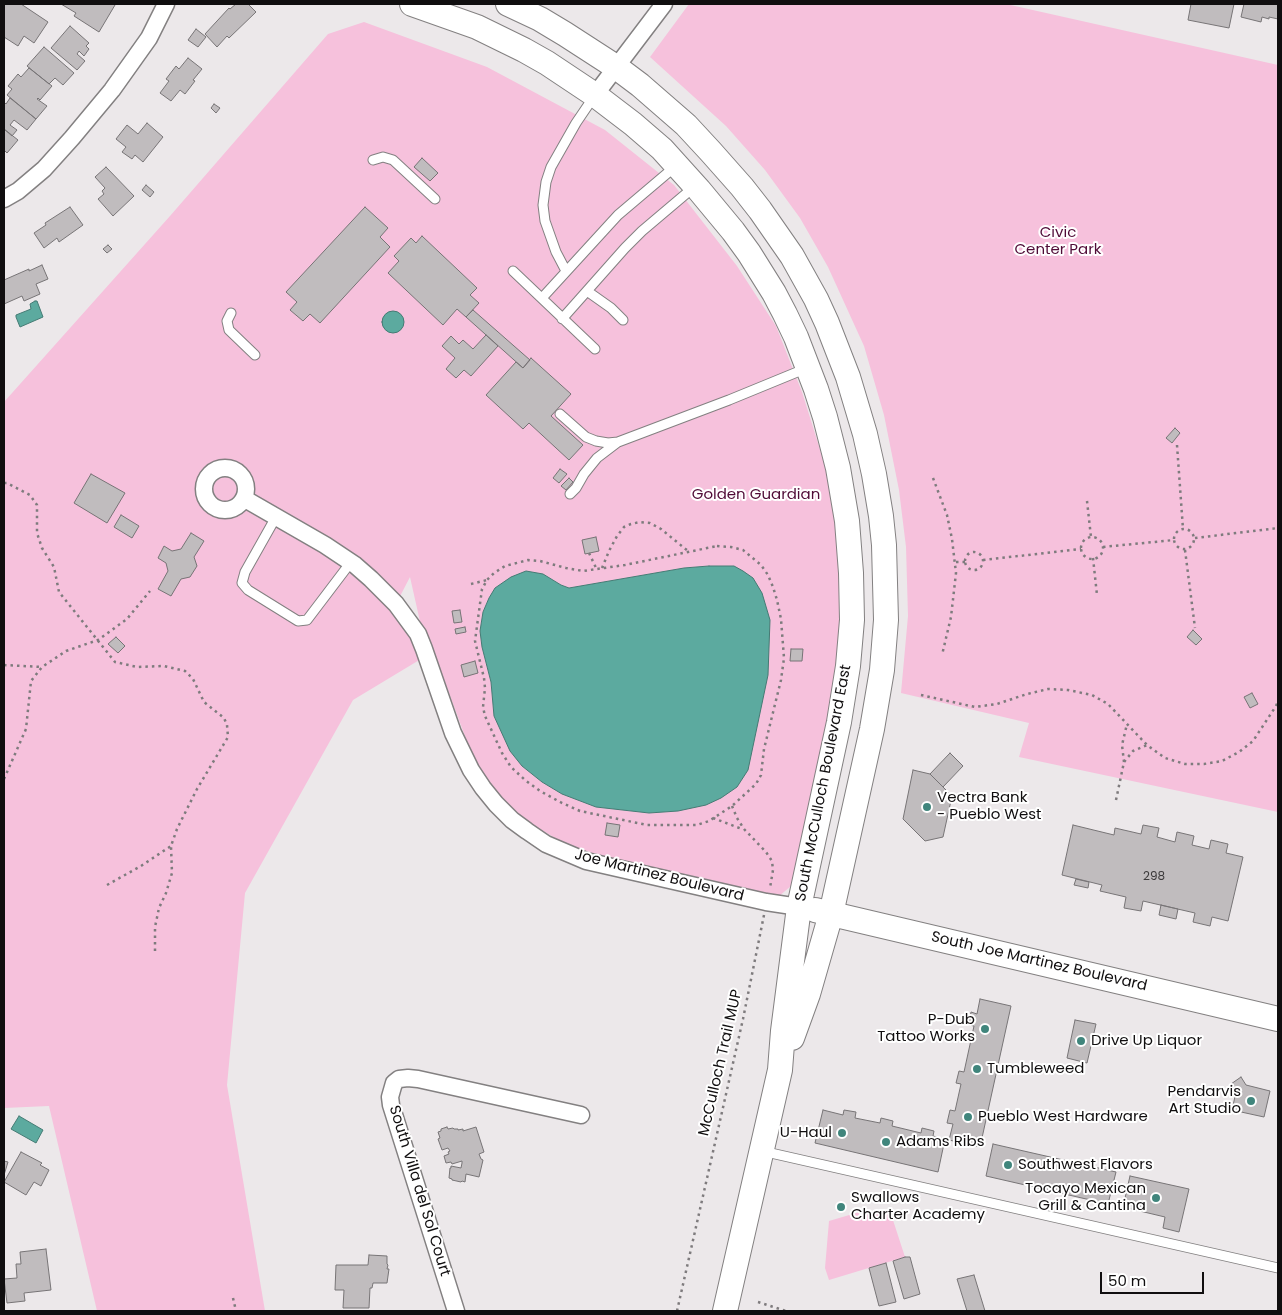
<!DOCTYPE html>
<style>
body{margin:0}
#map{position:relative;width:1282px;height:1315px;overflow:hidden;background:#ece8ea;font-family:Poppins,sans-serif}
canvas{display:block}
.frame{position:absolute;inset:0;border:5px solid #100e0f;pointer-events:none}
.scale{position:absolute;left:1100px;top:1272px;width:104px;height:22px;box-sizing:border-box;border:2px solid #100e0f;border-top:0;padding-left:6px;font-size:15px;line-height:18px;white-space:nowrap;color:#100e0f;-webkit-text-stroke:4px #fff;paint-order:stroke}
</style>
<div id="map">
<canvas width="1282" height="1315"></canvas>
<div class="frame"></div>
<div class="scale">50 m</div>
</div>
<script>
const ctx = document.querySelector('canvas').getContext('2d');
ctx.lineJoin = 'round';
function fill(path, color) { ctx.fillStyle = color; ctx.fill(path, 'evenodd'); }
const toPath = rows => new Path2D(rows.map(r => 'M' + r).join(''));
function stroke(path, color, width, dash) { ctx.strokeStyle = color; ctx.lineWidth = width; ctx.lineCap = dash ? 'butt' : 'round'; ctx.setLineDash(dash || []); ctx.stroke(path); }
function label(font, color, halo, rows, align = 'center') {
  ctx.font = font + ' Poppins,sans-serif'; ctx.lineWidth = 4; ctx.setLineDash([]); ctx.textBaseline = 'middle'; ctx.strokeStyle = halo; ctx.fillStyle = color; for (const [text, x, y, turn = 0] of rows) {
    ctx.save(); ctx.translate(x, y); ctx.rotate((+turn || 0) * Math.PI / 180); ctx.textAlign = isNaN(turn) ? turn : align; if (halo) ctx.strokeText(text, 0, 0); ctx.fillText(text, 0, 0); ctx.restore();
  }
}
fill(toPath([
 [689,4,1006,4,1278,65,1278,812,1019,757,1029,723,901,693,908,616,906,547,899,490,884,415,864,346,828,267,800,218,765,170,726,126,650,57],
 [364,22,487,67,605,130,674,185,737,266,776,326,802,392,838,507,846,606,837,696,791,886,778,897,582,854,518,816,493,790,475,763,440,669,421,626,410,577,396,604,421,659,353,700,245,893,227,1085,265,1311,97,1311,49,1106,4,1108,4,402,170,216,328,34],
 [709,566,678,811,649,813,596,807,562,794,542,782,522,766,494,716,491,682,482,647,480,631,483,612,489,598,543,574,561,585,569,588,684,568],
 [856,1213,891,1214,905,1257,829,1280,825,1268,829,1221]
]), '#f6c1dc');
const water = toPath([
 [35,301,37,301,43,317,20,327,16,317,16,315,31,309,30,304,35,301],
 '382 322a11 11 0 1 1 22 0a11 11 0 1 1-22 0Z',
 [709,566,734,566,743,571,753,578,762,593,770,620,768,675,748,770,737,787,721,798,706,805,678,811,649,813,596,807,562,794,542,782,522,766,510,751,494,716,491,682,482,647,480,631,483,612,489,598,495,588,511,577,526,571,543,574,561,585,569,588,684,568,709,566],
 [19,1116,43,1130,36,1143,11,1129,19,1116]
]);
fill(water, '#5caa9f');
stroke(water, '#457b74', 1);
const building = toPath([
 [4,4,21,4,48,22,34,43,24,36,18,46,4,37,4,4],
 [61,4,113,4,115,5,99,32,74,16,76,13,61,4],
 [236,4,248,4,256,12,229,38,227,36,217,47,205,34,229,8,230,9,236,4],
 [1191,4,1234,4,1229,28,1188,20,1191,4],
 [1244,4,1278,4,1278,19,1269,17,1269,19,1262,17,1261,22,1241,17,1244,4],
 [70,26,89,43,86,46,89,49,84,56,79,51,77,54,85,61,77,70,51,48,70,26],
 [196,29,206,37,198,47,188,40,196,29],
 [44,47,74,73,63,85,55,78,49,84,27,66,44,47],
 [188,58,202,69,193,80,195,81,185,94,180,90,171,101,160,93,169,81,166,79,176,66,179,69,188,58],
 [29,68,52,86,40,100,38,98,37,99,47,106,36,119,7,95,12,89,8,86,18,74,21,77,29,68],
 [10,98,36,119,27,130,14,120,10,125,17,130,12,136,4,129,4,102,6,104,10,98],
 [214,104,220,108,216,113,211,108,214,104],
 [147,123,163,137,143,162,135,155,132,159,122,152,126,147,116,139,127,125,138,134,147,123],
 [4,129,18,140,7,153,4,150,4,129],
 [422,158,438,173,430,181,414,167,422,158],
 [106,167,134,196,113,216,98,199,104,194,102,191,105,188,95,177,106,167],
 [146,185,154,192,150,197,142,190,146,185],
 [70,207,83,225,59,242,57,238,44,248,34,233,46,225,45,223,70,207],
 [365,207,388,228,380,237,390,247,320,323,310,314,303,321,290,310,297,302,286,292,365,207],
 [422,236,477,288,470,295,479,303,466,317,457,309,443,325,388,273,399,261,394,256,411,238,416,243,422,236],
 [108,245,112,249,107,253,103,249,108,245],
 [42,265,48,279,36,284,40,294,24,301,22,296,4,304,4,280,29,269,29,271,42,265],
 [473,310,530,360,523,368,466,317,473,310],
 [486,335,498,346,471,376,464,370,456,378,446,369,455,358,442,346,451,336,459,344,463,340,473,349,486,335],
 [531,358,571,394,551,416,583,445,569,460,529,423,523,429,486,395,516,362,523,368,531,358],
 [1175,428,1180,433,1172,443,1166,438,1175,428],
 [560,469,567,474,559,483,553,478,560,469],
 [91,474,125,493,107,523,74,503,91,474],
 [569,478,573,482,566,490,561,486,569,478],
 [121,515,139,526,132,538,114,527,121,515],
 [191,533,204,541,194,557,197,566,190,577,181,579,171,596,158,589,168,571,166,563,158,558,164,546,172,551,181,549,191,533],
 [596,537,599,551,585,554,582,540,596,537],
 [460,610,462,622,454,623,452,611,460,610],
 [465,627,466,632,456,634,455,629,465,627],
 [1193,630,1202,639,1196,645,1187,637,1193,630],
 [116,637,125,646,118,653,108,644,116,637],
 [791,649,803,649,802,661,790,661,791,649],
 [475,661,478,673,464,677,461,665,475,661],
 [1252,693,1258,704,1250,708,1244,697,1252,693],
 [950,753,963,766,943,787,930,774,950,753],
 [913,770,930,774,952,796,943,837,925,841,903,819,913,770],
 [607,823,620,825,618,837,605,835,607,823],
 [1073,825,1114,835,1115,828,1141,834,1143,825,1159,828,1157,837,1175,842,1177,832,1194,836,1192,845,1209,849,1211,840,1228,844,1226,853,1243,857,1228,921,1212,917,1210,926,1193,922,1195,913,1143,901,1141,911,1124,908,1126,897,1100,891,1102,885,1062,875,1073,825],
 [1076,879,1089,882,1088,888,1074,885,1076,879],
 [1161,905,1178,909,1176,919,1159,915,1161,905],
 [980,999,1011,1006,980,1147,949,1140,953,1124,947,1123,950,1110,955,1111,961,1084,956,1083,959,1071,964,1072,974,1026,969,1025,971,1012,977,1014,980,999],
 [1075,1020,1096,1024,1087,1063,1067,1058,1075,1020],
 [1241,1077,1246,1085,1270,1091,1264,1117,1232,1110,1236,1092,1231,1084,1241,1077],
 [823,1110,843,1115,844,1110,856,1112,855,1118,880,1123,881,1118,893,1121,892,1126,921,1133,922,1128,934,1131,933,1136,945,1139,938,1172,815,1143,823,1110],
 [447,1127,448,1129,453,1128,454,1129,458,1129,458,1130,463,1129,463,1131,476,1127,484,1152,479,1154,481,1159,483,1160,479,1177,466,1174,465,1182,462,1181,461,1182,452,1180,452,1179,449,1178,450,1168,451,1168,451,1166,461,1168,462,1163,462,1161,452,1164,451,1162,446,1163,444,1156,449,1154,448,1152,450,1151,448,1148,442,1150,438,1139,440,1138,438,1132,441,1131,441,1129,447,1127],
 [993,1144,1116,1172,1108,1204,986,1176,993,1144],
 [21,1152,42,1163,40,1165,49,1170,41,1186,34,1182,26,1195,4,1182,21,1152],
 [4,1161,8,1162,4,1175,4,1161],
 [1130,1176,1189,1189,1179,1232,1163,1228,1165,1217,1123,1207,1130,1176],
 [46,1249,51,1290,24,1293,25,1301,7,1303,4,1279,17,1278,16,1264,21,1264,20,1252,46,1249],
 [369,1255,387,1256,387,1264,388,1265,387,1269,389,1269,387,1283,373,1283,372,1288,370,1288,369,1308,343,1308,344,1290,335,1290,336,1265,368,1265,369,1255],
 [905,1257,910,1257,920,1294,904,1299,893,1261,905,1257],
 [886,1263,896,1302,879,1306,869,1268,886,1263],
 [974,1275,985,1311,967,1311,957,1279,974,1275]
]);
fill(building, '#c0bcbe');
stroke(building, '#777476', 1);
const service = toPath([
 [373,160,383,157,393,160,435,199],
 [513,271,595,349],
 [566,271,556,252,545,221,543,205,546,182,551,167,576,123,595,95],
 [587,291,611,308,623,320],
 [542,298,618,215,677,165],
 [231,313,227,321,229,330,255,355],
 [562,319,625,248,642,231,694,187],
 [560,414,586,437,596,441,608,443,618,442],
 [570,494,576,488,584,474,597,458,618,442,729,400,807,368],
 [276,517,245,572,242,583,248,590,298,621,307,620,351,562],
 [762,1151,1278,1268]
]);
const minor = toPath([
 [595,95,664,4],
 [4,199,18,191,44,169,72,138,112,90,149,38,166,4],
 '204 489a21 21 0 1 1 42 0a21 21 0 1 1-42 0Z',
 [245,499,325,545,355,565,371,579,396,604,418,634,424,649,453,733,471,770,483,788,496,804,512,820,527,831,546,844,586,861,766,902,799,907],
 [456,1311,391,1105,390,1097,394,1083,399,1079,408,1078,418,1079,581,1115]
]);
const secondary = toPath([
 [412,4,477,27,524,50,547,63,595,95,633,124,662,149,699,190,733,231,749,253,774,293,785,314,796,337,816,389,825,417,838,468,847,521,851,573,852,620,848,666,839,722,799,907,783,1031,780,1070,725,1311],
 [508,4,540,19,565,34,616,67,640,85,686,125,711,152,742,187,760,210,792,256,816,299,827,323,848,377,865,434,874,474,881,516,884,545,886,620,882,670,872,729,831,914,808,994,792,1038],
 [815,910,1278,1019]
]);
stroke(service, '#838081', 11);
stroke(minor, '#838081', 19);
stroke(secondary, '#838081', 26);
stroke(toPath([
 [1177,445,1183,529],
 [933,478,947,515,952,539,956,573,951,617,942,655],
 [4,483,7,483,30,495,37,505,37,533,42,548,54,567,59,592,115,662,137,667,164,666,185,671,193,679,204,702,224,718,227,725,228,737,197,789,177,829,171,846,172,873,166,893,159,908,155,927,155,953],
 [1087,501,1091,537],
 '1174 539a10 10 0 1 1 20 0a10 10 0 1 1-20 0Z',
 '1081 548a11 11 0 1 1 22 0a11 11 0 1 1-22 0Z',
 [1195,538,1278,528],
 [717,546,731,547,743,550,761,565,768,575,773,587,777,600,781,619,784,658,781,680,764,749,761,775,756,784,732,806,709,821,697,825,647,825,580,811,562,803,540,791,525,780,511,767,502,753,485,716,483,707,485,688,484,678,475,641,482,589,487,580,494,573,505,566,528,560,540,561,566,568,583,571,625,565,717,546],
 [1103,547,1174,540],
 [1185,550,1195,628],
 '965 561a9 9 0 1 1 18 0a9 9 0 1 1-18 0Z',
 [589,553,597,570],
 [1093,558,1097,595],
 [983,560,1081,549],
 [956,562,965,562],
 [602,568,609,551,617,536,624,527,631,524,640,522,650,523,661,529,688,551],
 [471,584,487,580],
 [4,665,42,667],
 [921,695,975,707,997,704,1027,694,1048,689,1068,690,1092,695,1108,704,1147,745,1165,758,1185,764,1204,764,1222,761,1239,752,1253,741,1276,706,1278,701],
 [1124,762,1122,745,1127,724],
 [4,779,26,729,31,681,42,667,66,651,98,640,127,619,150,591],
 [1116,800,1124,762,1133,751,1147,745],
 [732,806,737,818,744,829,766,852,772,861,773,870,770,888],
 [713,818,742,829],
 [107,885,141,866,171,846],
 [233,1298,236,1311],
 [758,1302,786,1311],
 [677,1311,743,1019,764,915]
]), '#7e7b7d', 2.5, [2.5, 4]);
stroke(service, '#fff', 9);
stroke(minor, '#fff', 16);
stroke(secondary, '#fff', 24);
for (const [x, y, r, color] of [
 [927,807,5,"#40857c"],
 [985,1029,5,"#40857c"],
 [1081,1041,5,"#40857c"],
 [977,1069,5,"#40857c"],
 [1251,1101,5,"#40857c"],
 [968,1117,5,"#40857c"],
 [842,1133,5,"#40857c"],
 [886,1142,5,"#40857c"],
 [1008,1165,5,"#40857c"],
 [1156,1198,5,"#40857c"],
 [841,1207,5,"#40857c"]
]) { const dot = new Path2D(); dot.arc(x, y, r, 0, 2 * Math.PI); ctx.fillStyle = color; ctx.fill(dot); stroke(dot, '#fff', 2); }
label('12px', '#3c3a3b', null, [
 ["298",1154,877]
]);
label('15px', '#500b37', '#fff', [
 ["Civic",1058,233],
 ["Center Park",1058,250],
 ["Golden Guardian",756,495]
]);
label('15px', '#100e0f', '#fff', [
 ["South McCulloch Boulevard East",824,783,-79],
 ["Joe Martinez Boulevard",659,876,14],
 ["South Joe Martinez Boulevard",1039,962,13],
 ["McCulloch Trail MUP",721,1063,-77],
 ["South Villa del Sol Court",419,1191,73]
]);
label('15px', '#100e0f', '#fff', [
 ["Vectra Bank",937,798],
 ["- Pueblo West",937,815],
 ["P-Dub",975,1020,"right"],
 ["Tattoo Works",975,1037,"right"],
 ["Drive Up Liquor",1091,1041],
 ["Tumbleweed",987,1069],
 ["Pendarvis",1241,1092,"right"],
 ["Art Studio",1241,1109,"right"],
 ["Pueblo West Hardware",978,1117],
 ["U-Haul",832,1133,"right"],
 ["Adams Ribs",896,1142],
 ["Southwest Flavors",1018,1165],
 ["Tocayo Mexican",1146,1189,"right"],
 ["Grill & Cantina",1146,1206,"right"],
 ["Swallows",851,1198],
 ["Charter Academy",851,1215]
], 'left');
</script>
